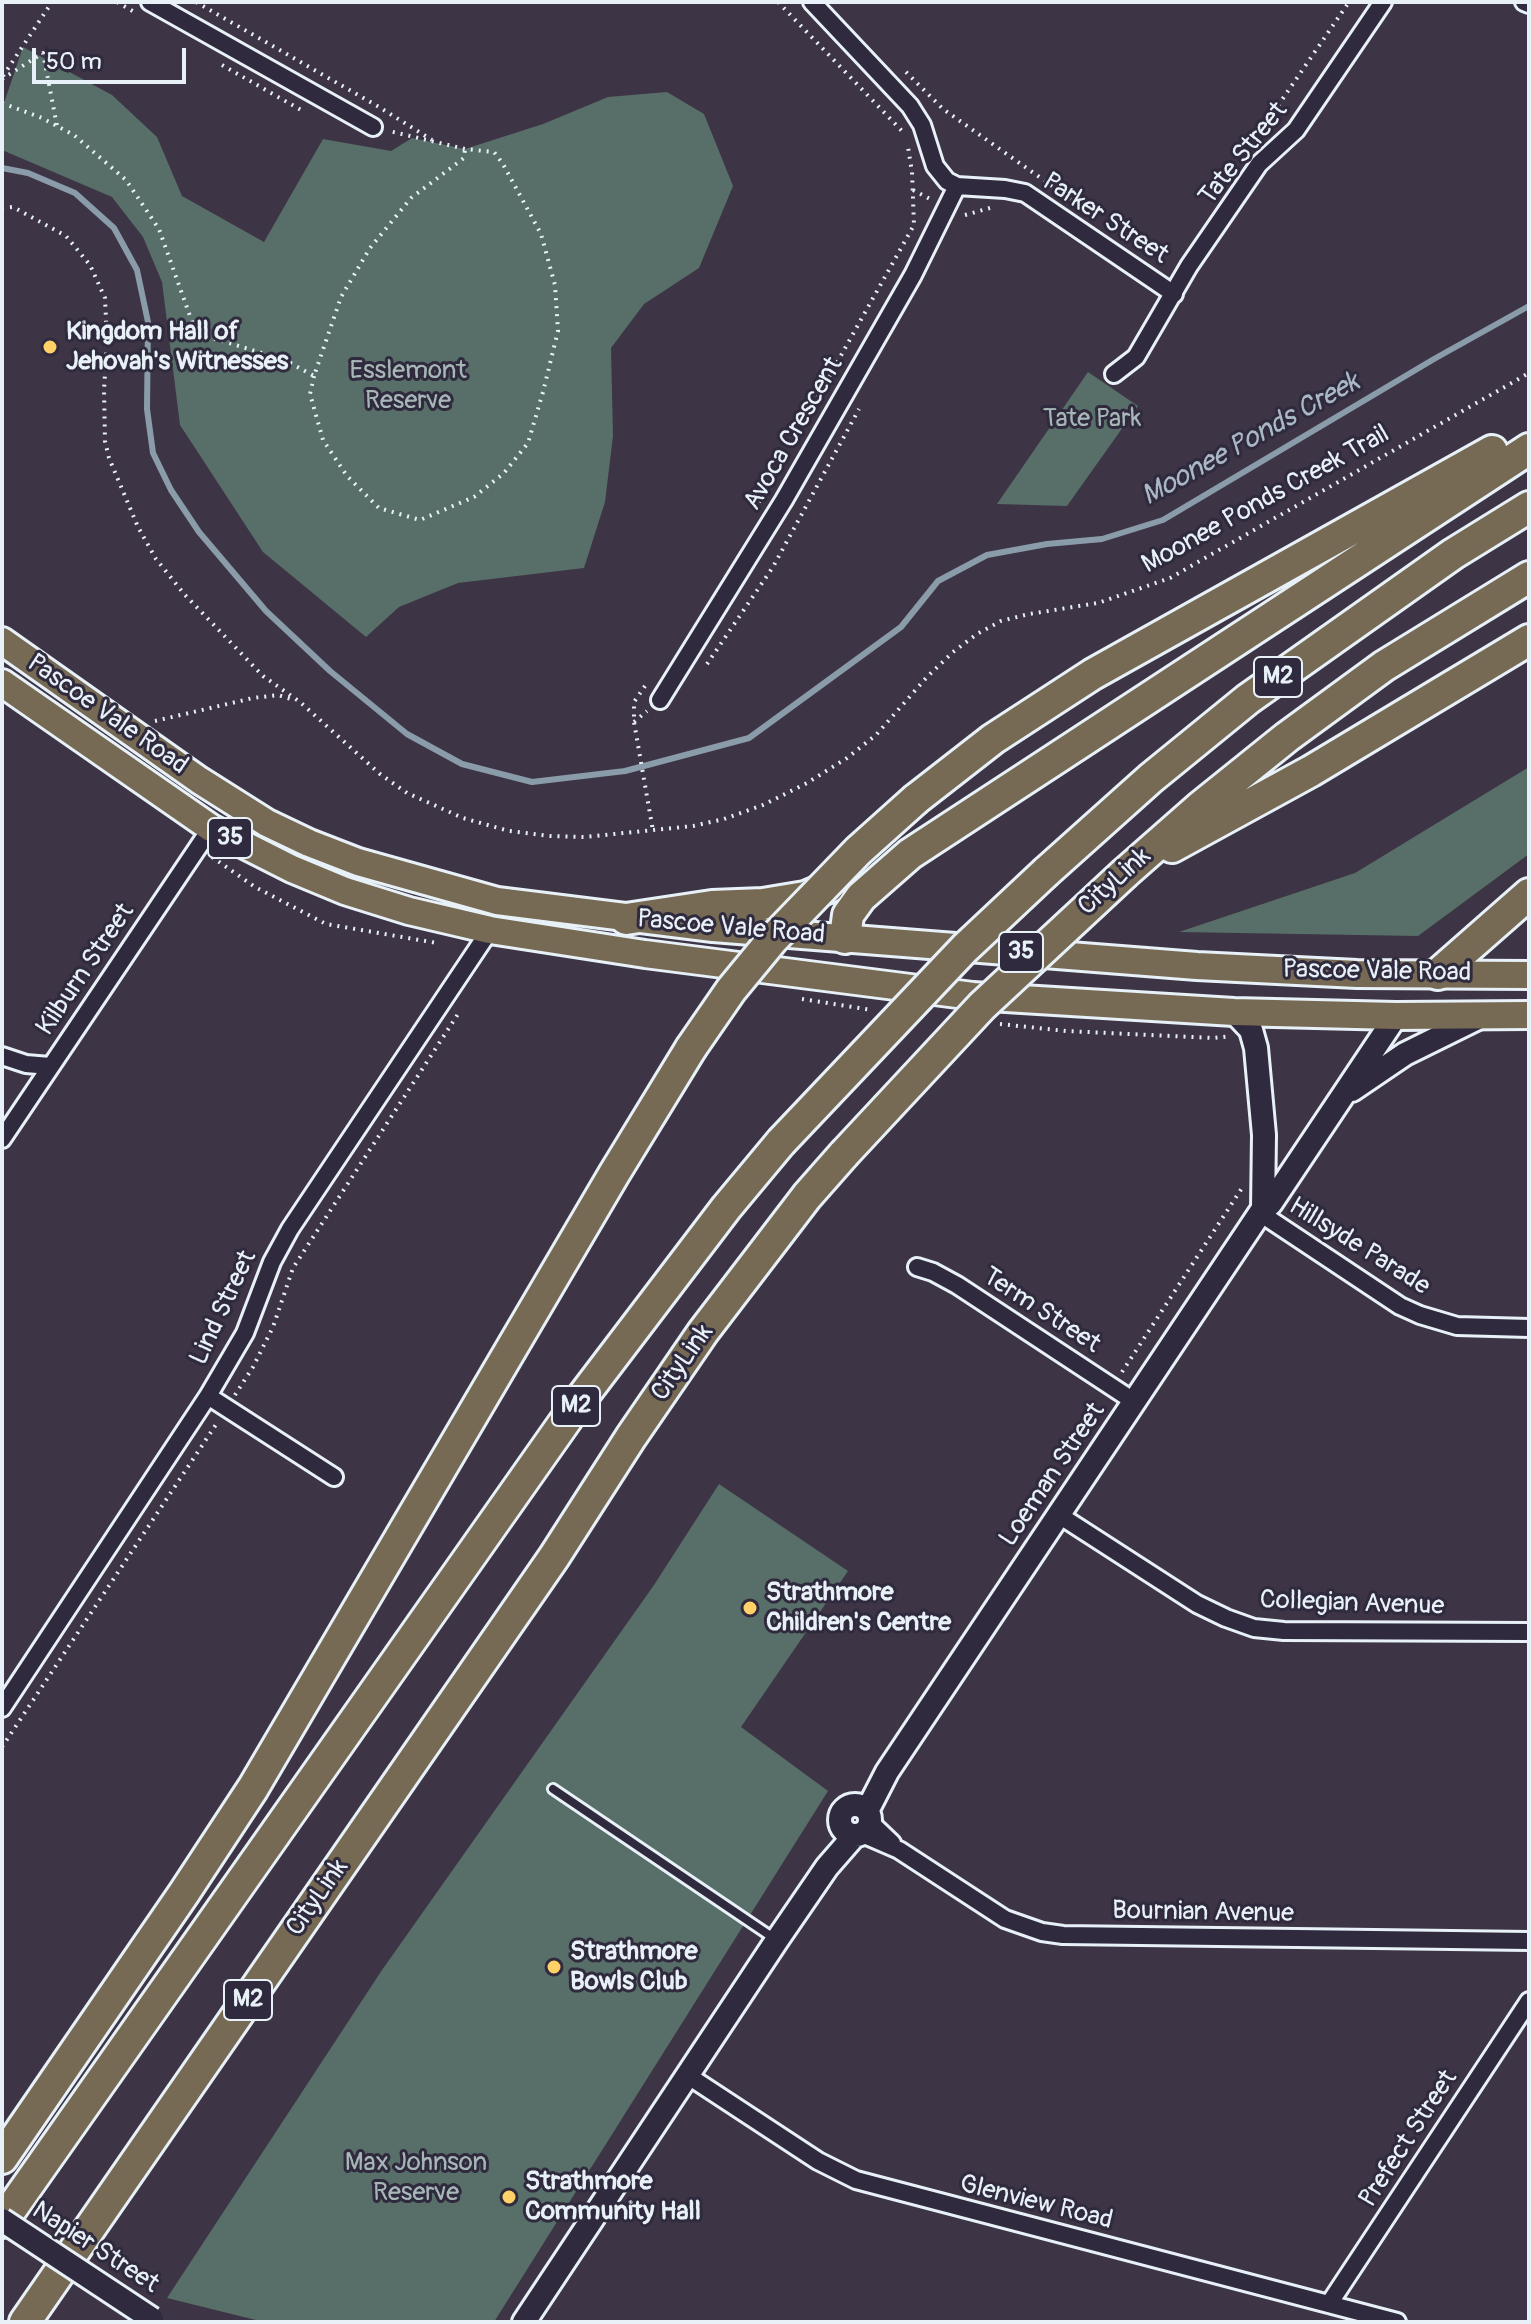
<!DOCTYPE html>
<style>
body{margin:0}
#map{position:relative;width:1531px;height:2324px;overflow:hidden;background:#3d3545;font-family:Pangolin,sans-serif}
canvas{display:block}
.frame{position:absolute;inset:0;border:4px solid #e8f1f8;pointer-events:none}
.scale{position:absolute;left:32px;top:48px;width:154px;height:36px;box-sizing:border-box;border:4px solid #e8f1f8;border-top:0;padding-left:10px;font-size:24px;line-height:28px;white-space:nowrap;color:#e8f1f8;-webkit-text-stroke:6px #2f2a3d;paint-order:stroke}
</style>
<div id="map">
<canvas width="1531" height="2324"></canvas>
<div class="frame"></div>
<div class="scale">50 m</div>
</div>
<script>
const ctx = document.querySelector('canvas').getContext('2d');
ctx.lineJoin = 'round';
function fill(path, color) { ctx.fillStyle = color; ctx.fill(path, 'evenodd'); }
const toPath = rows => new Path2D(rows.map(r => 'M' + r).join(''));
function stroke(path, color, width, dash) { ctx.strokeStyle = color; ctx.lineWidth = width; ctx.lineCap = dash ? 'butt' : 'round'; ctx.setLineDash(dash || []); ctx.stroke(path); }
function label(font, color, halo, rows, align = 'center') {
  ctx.font = font + ' Pangolin,sans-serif'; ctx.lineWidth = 6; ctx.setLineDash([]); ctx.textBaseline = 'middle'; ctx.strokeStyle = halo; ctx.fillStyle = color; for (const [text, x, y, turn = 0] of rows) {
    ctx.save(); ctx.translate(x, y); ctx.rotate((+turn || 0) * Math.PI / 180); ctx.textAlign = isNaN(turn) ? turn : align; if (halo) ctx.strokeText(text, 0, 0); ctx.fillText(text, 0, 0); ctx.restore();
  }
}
fill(toPath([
 [23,47,112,95,157,137,182,196,264,242,323,139,391,151,412,138,465,149,543,124,608,97,667,92,704,114,733,186,699,268,644,304,611,348,613,436,605,502,584,568,458,583,399,607,366,637,263,552,180,425,162,282,143,237,112,197,2,150,2,109],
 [1088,372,1138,406,1067,506,997,504],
 [1529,767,1529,854,1418,936,1179,932,1355,873],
 [719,1484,848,1571,741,1727,828,1791,494,2322,264,2322,167,2298,382,1970,654,1585]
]), '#586e68');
stroke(toPath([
 [2,168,28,173,75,193,114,228,137,270,148,322,147,409,153,453,171,490,199,532,266,611,330,671,407,734,462,764,532,782,625,771,749,738,901,627,938,581,987,555,1047,544,1102,539,1163,520,1434,359,1529,306]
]), '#8a9ca9', 6);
const lane = toPath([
 [553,1789,775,1939]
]);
const street = toPath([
 [150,2,373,127],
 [812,2,910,106,922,125,935,166,947,181,957,186,1005,189,1025,193,1174,294],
 [1524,2,1529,4],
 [1114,374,1136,357,1189,266,1259,164,1296,130,1383,2],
 [660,700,784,500,913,275,957,186],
 [2,1056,26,1064,50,1066],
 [2,1139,211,828],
 [1260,1213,1400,1306,1420,1315,1457,1326,1529,1328],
 [917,1267,933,1272,957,1285,1135,1402],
 [208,1396,334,1477],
 [1059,1515,1197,1604,1226,1618,1254,1628,1284,1631,1529,1632],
 [2,1708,208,1396,245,1333,272,1262,290,1229,490,930],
 [870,1822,892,1843],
 [862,1834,899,1850,1005,1919,1042,1932,1063,1935,1529,1941],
 [687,2075,818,2161,856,2180,1397,2322],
 [1329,2304,1529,2001]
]);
const secondary = toPath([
 [1234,1012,1251,1030,1256,1048,1264,1135,1263,1208],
 [1352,1090,1405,1054,1482,1016],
 '840 1820a15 15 0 1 1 30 0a15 15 0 1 1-30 0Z',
 [867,1811,887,1772,1260,1213,1271,1203,1396,1016],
 [524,2322,777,1940,827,1867,854,1836]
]);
const primary = toPath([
 [2,641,199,780,267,823,309,843,358,862,497,901,713,928,1197,966,1357,974,1529,975],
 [2,683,211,828,292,869,345,891,409,911,490,930,645,954,973,996,1234,1012,1396,1016,1529,1015]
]);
const highway = toPath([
 [916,799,993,739,1093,674,1492,451],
 [1172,847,1311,771,1529,640],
 [1046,872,1151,778,1248,699,1453,554,1529,507],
 [1125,873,1200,807,1287,737,1384,666,1529,577],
 [626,919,712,906,763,904,805,897,829,887],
 [845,938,848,915,861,897,910,854,1529,449],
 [1438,974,1529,894],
 [2,2158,184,1893,253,1788,614,1174,691,1048],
 [2,2222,580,1400,726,1208,781,1142],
 [25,2322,554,1557,631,1437,703,1332,807,1196,844,1154]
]);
stroke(lane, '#e8f1f8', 14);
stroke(street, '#e8f1f8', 22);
stroke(secondary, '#e8f1f8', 28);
stroke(primary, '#e8f1f8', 32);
stroke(highway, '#e8f1f8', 36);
stroke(toPath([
 [117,2,136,13],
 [196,2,379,107,432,140],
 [778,2,903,132],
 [222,65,301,110],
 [906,72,943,109,1096,217],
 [3,76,52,2],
 [2,79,43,53,57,126],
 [2,103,42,118,74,135,126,180,159,229,196,333,285,360,314,376,341,297,370,248,411,198,464,158,465,149],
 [1251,145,1349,2],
 [913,190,932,200],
 [2,208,13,207,66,236,90,265,105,298,107,341,104,390,105,441,109,458,138,527,156,559,185,595,263,676,300,702,380,774,407,793,463,818,509,831,550,836,585,837,693,826,724,819,763,805,807,783,847,758,876,735,927,677,953,652,977,634,1001,621,1029,614,1098,603,1170,578,1529,373],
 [965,215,990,208],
 [314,376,310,394,323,440,347,476,379,508,420,520,474,497,504,473,528,443,543,392,558,331,555,285,541,234,503,164,494,152,465,149,389,131],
 [755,509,914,225,912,172,908,147],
 [707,664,773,567,859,409],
 [645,686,634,702,634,722,653,831],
 [155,721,253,698,278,695,294,700],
 [634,722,647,711],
 [212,857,255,887,326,924,437,943],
 [802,999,872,1010],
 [1000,1024,1066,1031,1214,1038,1231,1036],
 [1122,1372,1242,1188],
 [235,1395,253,1367,273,1327,293,1268,460,1011],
 [2,1747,217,1423]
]), '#e8f1f8', 4, [2, 6]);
stroke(lane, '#2f2a3d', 8);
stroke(street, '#2f2a3d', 16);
stroke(secondary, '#2f2a3d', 22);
stroke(primary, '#766a54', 26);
stroke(highway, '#766a54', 30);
const secondaryBridge = toPath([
 [2,2220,152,2319]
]);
const highwayBridge = toPath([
 [691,1048,731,990,773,939,858,851,916,799],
 [781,1142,965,948,1046,872],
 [844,1154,982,1006,1125,873]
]);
stroke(secondaryBridge, '#e8f1f8', 28, []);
stroke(highwayBridge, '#e8f1f8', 36, []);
stroke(secondaryBridge, '#2f2a3d', 22);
stroke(highwayBridge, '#766a54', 30);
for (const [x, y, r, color] of [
 [50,347,8,"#ffd166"],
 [750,1608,8,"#ffd166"],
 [554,1967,8,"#ffd166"],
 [509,2197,8,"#ffd166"]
]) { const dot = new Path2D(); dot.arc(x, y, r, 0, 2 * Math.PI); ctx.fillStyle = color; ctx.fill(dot); stroke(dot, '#2f2a3d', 3); }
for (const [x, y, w] of [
 [1278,677,48],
 [230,838,44],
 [1021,952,44],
 [576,1406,48],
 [248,2000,48]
]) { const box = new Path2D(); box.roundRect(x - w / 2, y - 20, w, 40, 6); ctx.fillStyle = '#2f2a3d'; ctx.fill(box); stroke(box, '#e8f1f8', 2); }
label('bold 24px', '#e8f1f8', null, [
 ["M2",1278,677],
 ["35",230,838],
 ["35",1021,952],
 ["M2",576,1406],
 ["M2",248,2000]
]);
label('26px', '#e8f1f8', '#2f2a3d', [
 ["Tate Street",1244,154,-51],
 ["Parker Street",1105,219,33],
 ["Avoca Crescent",794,434,-60],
 ["Moonee Ponds Creek Trail",1266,500,-29],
 ["Pascoe Vale Road",107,715,35],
 ["CityLink",1115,882,-42],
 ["Pascoe Vale Road",731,928,5],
 ["Kilburn Street",86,970,-56],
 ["Pascoe Vale Road",1377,972,1],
 ["Hillsyde Parade",1359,1247,32],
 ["Lind Street",224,1308,-65],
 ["Term Street",1041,1311,33],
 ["CityLink",683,1363,-55],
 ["Loeman Street",1053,1475,-56],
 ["Collegian Avenue",1352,1604,2],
 ["CityLink",318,1898,-55],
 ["Bournian Avenue",1203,1913,1],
 ["Prefect Street",1409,2139,-57],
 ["Glenview Road",1036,2203,14],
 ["Napier Street",95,2248,33]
]);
label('bold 26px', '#e8f1f8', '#2f2a3d', [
 ["Kingdom Hall of",66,332],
 ["Jehovah's Witnesses",66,362],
 ["Strathmore",766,1593],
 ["Children's Centre",766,1623],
 ["Strathmore",570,1952],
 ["Bowls Club",570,1982],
 ["Strathmore",525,2182],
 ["Community Hall",525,2212]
], 'left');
label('26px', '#a7b6b7', '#2f2a3d', [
 ["Esslemont",408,371],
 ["Reserve",408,401],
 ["Tate Park",1092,419],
 ["Max Johnson",416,2163],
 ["Reserve",416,2193]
]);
label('italic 28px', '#a9b8c4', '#2f2a3d', [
 ["Moonee Ponds Creek",1251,440,-29]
]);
</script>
